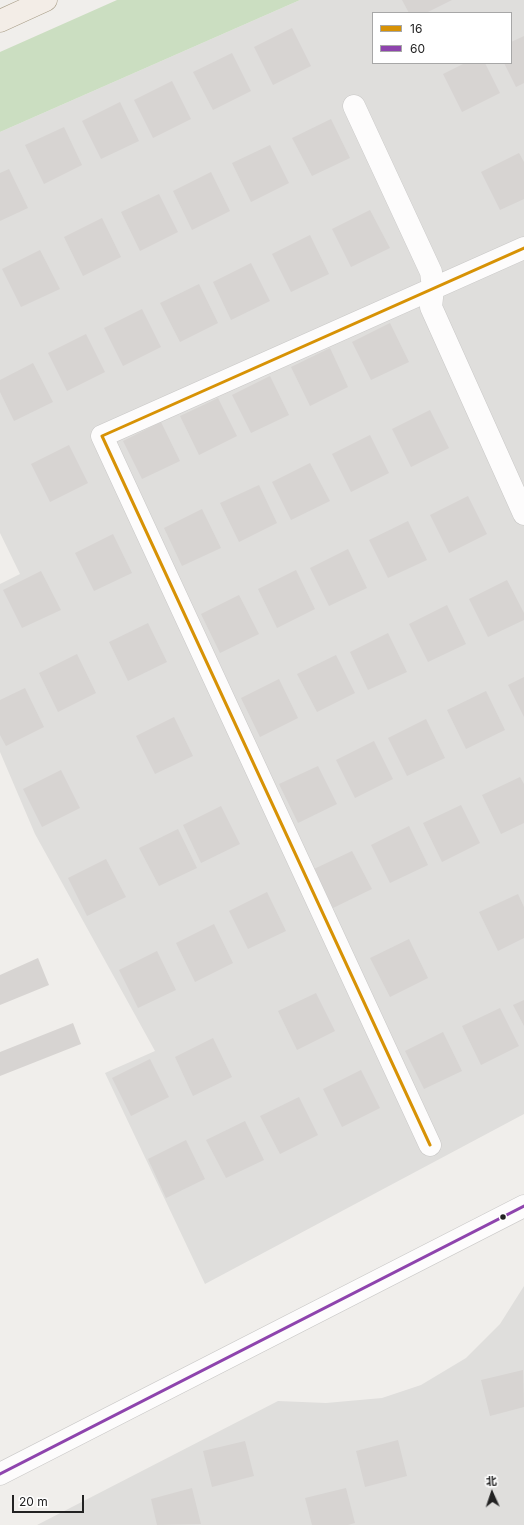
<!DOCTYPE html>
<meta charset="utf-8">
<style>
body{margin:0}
#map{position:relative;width:524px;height:1525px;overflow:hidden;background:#f0eeeb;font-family:Inter,"Noto Sans SC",sans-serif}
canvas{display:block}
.legend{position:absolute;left:372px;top:12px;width:140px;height:52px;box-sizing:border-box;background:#fff;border:1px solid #a7a7a7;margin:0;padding:5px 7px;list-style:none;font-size:12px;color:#222}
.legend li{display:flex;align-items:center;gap:8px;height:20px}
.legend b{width:20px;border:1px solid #a7a7a7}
.north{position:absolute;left:472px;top:1473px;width:40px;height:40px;-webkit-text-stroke:3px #fff;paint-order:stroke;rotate:357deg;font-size:11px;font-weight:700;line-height:16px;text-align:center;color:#222}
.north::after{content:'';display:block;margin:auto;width:14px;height:18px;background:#222;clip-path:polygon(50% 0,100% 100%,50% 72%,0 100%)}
.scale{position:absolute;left:12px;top:1495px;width:72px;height:18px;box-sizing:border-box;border:2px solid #222;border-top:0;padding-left:5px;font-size:12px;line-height:14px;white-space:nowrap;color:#222;-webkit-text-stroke:3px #fff;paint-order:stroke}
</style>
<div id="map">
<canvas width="524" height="1525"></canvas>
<ul class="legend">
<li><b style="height:5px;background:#d79205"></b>16</li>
<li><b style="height:5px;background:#8e44ad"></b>60</li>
</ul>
<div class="north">北</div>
<div class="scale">20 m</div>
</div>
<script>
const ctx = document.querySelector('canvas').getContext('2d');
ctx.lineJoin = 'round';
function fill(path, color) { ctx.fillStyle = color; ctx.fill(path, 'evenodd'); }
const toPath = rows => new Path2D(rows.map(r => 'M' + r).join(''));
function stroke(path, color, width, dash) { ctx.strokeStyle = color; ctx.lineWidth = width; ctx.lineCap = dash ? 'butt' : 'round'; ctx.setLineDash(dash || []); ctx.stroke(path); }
fill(toPath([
 [300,0,524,0,524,1114,205,1284,105,1073,155,1051,35,834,0,752,0,584,20,574,0,533,0,132],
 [373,13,511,13,511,63,373,63],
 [524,1286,524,1525,37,1525,278,1401,326,1403,382,1398,421,1385,466,1358,500,1324]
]), '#dfdedc');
fill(toPath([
 [117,0,300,0,0,132,0,52]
]), '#cbdec1');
fill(toPath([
 [402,0,452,0,426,13,409,13],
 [292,28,311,66,273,85,254,47],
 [524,36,524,83,516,87,504,63,511,63,511,42],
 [232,53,251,91,213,110,193,72],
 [465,63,485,63,500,93,462,112,443,74],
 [172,81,191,119,153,138,134,100],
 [120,102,139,141,101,159,82,121],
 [331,119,350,158,312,176,292,138],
 [64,127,82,165,44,184,25,145],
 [270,145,289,183,251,202,232,163],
 [519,153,524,162,524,199,500,210,481,172],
 [9,169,28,208,0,221,0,173],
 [211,172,230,211,192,230,173,191],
 [159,194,178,232,140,251,121,212],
 [370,210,390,248,351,267,332,229],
 [102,218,121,257,83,276,64,237],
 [310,235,329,274,291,292,272,254],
 [40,250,60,289,21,307,2,269],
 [251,263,270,301,231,320,213,282],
 [199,284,218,323,180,342,160,303],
 [142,309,161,347,123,366,104,328],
 [390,323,409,362,371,380,352,342],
 [86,334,105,372,67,391,48,353],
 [330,348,348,387,310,406,291,367],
 [33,363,53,402,14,421,0,392,0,380],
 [270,376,289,415,251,433,232,395],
 [218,398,237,436,199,455,180,416],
 [430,410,449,448,411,467,392,429],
 [161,422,180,461,142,479,123,441],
 [370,435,389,473,351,492,332,454],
 [69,445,88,483,50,502,31,464],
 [310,463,330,501,291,520,272,482],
 [259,485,277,523,239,542,220,503],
 [468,496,487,534,449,553,430,515],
 [202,509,221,548,182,566,164,528],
 [408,521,427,560,388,578,369,540],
 [113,534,132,573,94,591,75,553],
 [348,549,367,588,329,606,310,568],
 [296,570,315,609,277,628,258,589],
 [41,571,61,610,22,628,3,590],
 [507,580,524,613,524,620,488,637,469,599],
 [239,595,259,634,220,653,201,614],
 [447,605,466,644,428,662,409,624],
 [148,623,167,662,128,681,109,642],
 [388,633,407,672,368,690,350,652],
 [77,654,96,693,58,712,39,673],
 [336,655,355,693,317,712,297,674],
 [524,677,524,717,508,685],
 [279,679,298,718,260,737,241,698],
 [25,688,44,727,6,746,0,735,0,700],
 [486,691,505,730,466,749,447,710],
 [174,717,193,756,155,774,136,736],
 [426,719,445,758,407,776,388,738],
 [374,741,393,779,355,798,336,760],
 [318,766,337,804,298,823,279,784],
 [61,770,80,808,42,827,23,789],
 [520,777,524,784,524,823,501,834,482,795],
 [461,805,480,843,442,862,423,823],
 [221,806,240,844,201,863,183,825],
 [409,826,428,865,390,883,371,845],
 [178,829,197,868,159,886,139,848],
 [352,851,372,889,333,908,314,869],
 [106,859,126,897,87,916,68,878],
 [267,892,286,931,248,949,229,911],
 [518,894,524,907,524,938,498,951,479,912],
 [214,924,233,963,195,982,176,943],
 [409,939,428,978,390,997,370,958],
 [157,951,176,990,138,1008,119,970],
 [38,958,49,985,0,1005,0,975],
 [316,993,335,1031,297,1050,278,1011],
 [524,1000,524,1026,513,1005],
 [500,1008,519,1046,481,1065,462,1026],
 [73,1023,81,1044,0,1076,0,1052],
 [443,1032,462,1071,424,1089,405,1051],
 [213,1038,232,1077,193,1096,175,1057],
 [150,1059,169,1097,131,1116,112,1078],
 [361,1070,380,1108,342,1127,323,1089],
 [299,1097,318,1135,280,1154,260,1116],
 [245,1121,264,1160,226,1178,206,1140],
 [186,1140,205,1179,166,1198,148,1159],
 [523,1370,524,1407,490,1416,481,1380],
 [398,1440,407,1476,365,1487,356,1451],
 [245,1441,254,1476,212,1487,203,1451],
 [192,1488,201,1524,157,1525,151,1499],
 [346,1488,355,1523,348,1525,312,1525,305,1498]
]), '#d7d4d2');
const minor = toPath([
 [354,106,431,272,433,288,431,307,524,514],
 [430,1145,102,436,524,248],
 [0,1474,524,1206]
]);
const major = toPath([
 [0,21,46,0]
]);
stroke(minor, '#c9c8c7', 23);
stroke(major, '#a79c86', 23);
stroke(minor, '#fdfcfc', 22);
stroke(major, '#f3ede7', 22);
stroke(toPath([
 [430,1145,102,436,524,248]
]), '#d79205', 3);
stroke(toPath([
 [0,1474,524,1206]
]), '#8e44ad', 3);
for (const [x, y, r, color] of [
 [503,1217,3.5,"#222"]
]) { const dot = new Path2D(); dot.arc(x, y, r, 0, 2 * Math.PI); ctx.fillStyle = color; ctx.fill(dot); stroke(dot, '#fff', 1.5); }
</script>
